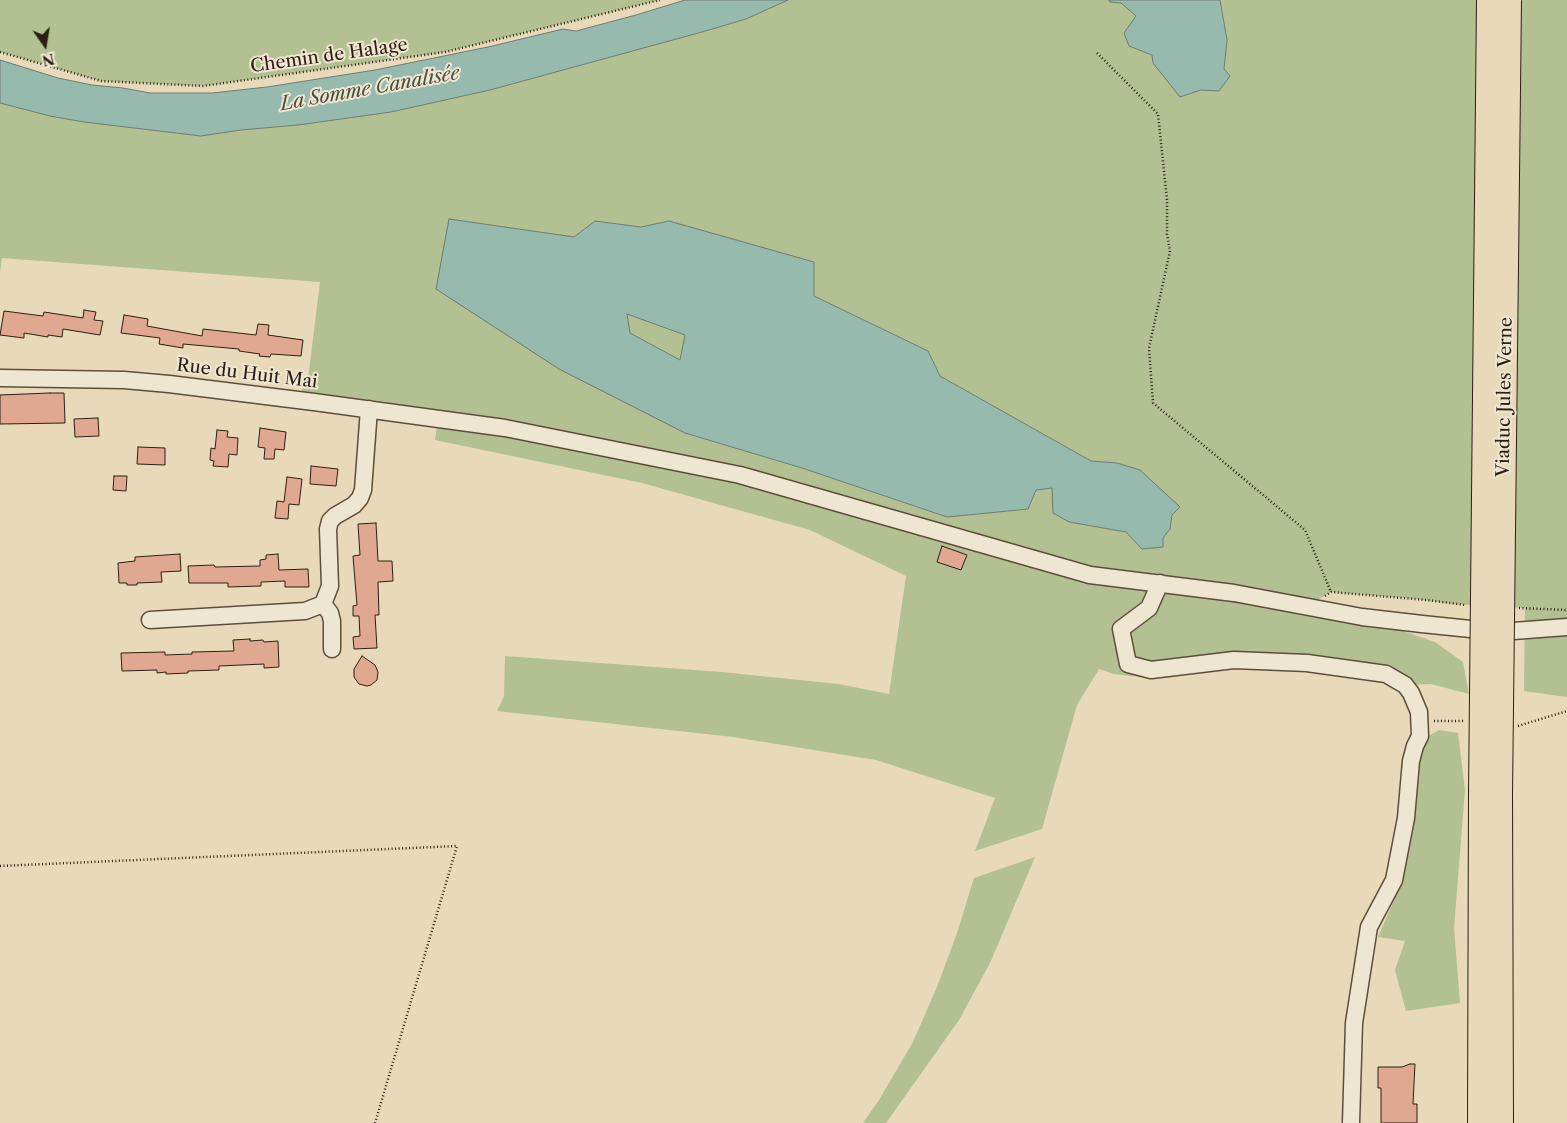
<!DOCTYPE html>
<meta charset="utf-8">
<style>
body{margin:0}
#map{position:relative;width:1567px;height:1123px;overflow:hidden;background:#e7d9b9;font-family:"Libre Caslon Text",serif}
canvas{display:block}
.north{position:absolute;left:20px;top:20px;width:50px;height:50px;-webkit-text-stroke:4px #efe6d2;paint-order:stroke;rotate:167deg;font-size:14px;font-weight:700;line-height:20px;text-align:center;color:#2d1f11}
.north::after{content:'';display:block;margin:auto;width:18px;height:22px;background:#2d1f11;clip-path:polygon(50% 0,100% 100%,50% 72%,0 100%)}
</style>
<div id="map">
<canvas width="1567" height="1123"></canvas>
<div class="north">N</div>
</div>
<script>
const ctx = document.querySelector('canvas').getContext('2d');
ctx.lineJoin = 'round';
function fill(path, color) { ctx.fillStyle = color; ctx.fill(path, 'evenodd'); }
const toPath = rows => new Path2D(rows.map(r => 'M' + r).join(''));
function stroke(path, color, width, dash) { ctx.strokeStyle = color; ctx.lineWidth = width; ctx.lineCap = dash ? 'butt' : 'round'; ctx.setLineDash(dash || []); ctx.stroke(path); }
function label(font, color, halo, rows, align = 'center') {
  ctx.font = font + ' "Libre Caslon Text",serif'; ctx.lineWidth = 4; ctx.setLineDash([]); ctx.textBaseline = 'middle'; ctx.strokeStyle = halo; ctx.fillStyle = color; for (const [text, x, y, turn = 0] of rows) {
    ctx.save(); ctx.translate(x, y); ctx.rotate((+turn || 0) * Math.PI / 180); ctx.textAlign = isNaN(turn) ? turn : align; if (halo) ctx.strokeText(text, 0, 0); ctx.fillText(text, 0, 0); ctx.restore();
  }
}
fill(toPath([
 [0,0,660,0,445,52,203,86,101,81,0,52],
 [788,0,1109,0,1110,2,1121,3,1136,16,1152,55,1181,97,1201,90,1219,91,1224,69,1227,40,1220,0,1567,0,1567,697,1524,691,1525,608,1453,604,1416,599,1331,592,1317,600,1325,609,1362,617,1435,642,1463,662,1469,694,1431,684,1405,685,1307,663,1151,670,1149,678,1114,674,1099,669,1077,705,1042,829,975,851,995,798,876,760,733,737,497,711,504,696,505,656,722,672,838,684,889,694,906,576,810,530,642,483,435,440,438,417,314,402,318,393,300,393,308,379,320,282,2,258,0,273,0,103,50,116,84,122,201,136,241,130,298,125,391,112,490,90,702,32,746,19],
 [449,219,574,237,596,221,641,227,669,221,814,296,928,351,940,376,1091,461,1117,463,1172,515,1170,529,1163,538,1143,549,1126,532,1069,522,1052,488,1036,490,1028,509,947,517,802,468,685,433],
 [627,313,685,335,680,360,630,333],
 [1439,730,1458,733,1465,790,1454,928,1460,1003,1406,1011,1395,970,1405,941,1378,937,1401,884,1424,739],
 [1035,857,990,963,959,1020,886,1123,863,1123,879,1100,913,1042,937,987,957,933,974,878]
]), '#b2c092');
const water = toPath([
 [685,0,788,0,746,19,702,32,490,90,391,112,298,125,241,130,201,136,84,122,50,116,0,103,0,60,58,78,92,85,123,88,150,93,212,93,267,87,375,70,488,47,563,29,576,31,636,15,685,0],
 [1109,0,1220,0,1227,40,1224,69,1230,76,1219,91,1201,90,1180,97,1153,63,1152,55,1129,46,1124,33,1136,16,1121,3,1110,2,1109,0],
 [449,219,574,237,595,221,641,227,669,221,814,262,814,296,928,351,940,376,1091,461,1117,463,1140,470,1180,507,1172,515,1170,529,1163,538,1163,547,1142,549,1126,532,1069,522,1053,513,1052,488,1036,490,1028,509,947,517,802,468,685,433,559,369,436,289,449,219],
 [627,314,685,335,680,360,630,333,627,314]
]);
fill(water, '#97baaf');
stroke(water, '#6d7c70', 1);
const building = toPath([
 [84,310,96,312,94,320,103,321,100,335,63,329,62,337,48,335,48,337,24,333,24,338,0,335,4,311,43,316,44,312,83,318,84,310],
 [124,315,148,319,147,326,202,336,203,329,256,335,258,324,269,325,268,335,303,340,301,356,271,354,270,357,259,356,260,354,239,351,239,349,183,344,183,348,159,344,160,338,121,333,124,315],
 [50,393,64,393,65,423,0,424,0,395,50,393],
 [98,418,99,436,75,437,74,419,98,418],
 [260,428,286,432,284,450,275,449,274,459,264,459,265,448,258,447,260,428],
 [217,430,228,431,227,437,238,438,237,455,229,454,228,467,213,466,214,461,210,460,211,448,215,449,217,430],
 [138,447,165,448,165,465,137,464,138,447],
 [311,466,338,469,336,486,310,484,311,466],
 [114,476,127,476,126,491,113,490,114,476],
 [287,477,302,479,299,505,289,504,288,519,275,518,277,501,284,502,287,477],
 [376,523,378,561,392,561,393,581,378,582,379,615,375,615,377,648,354,649,353,637,360,636,359,616,353,616,353,606,357,605,353,556,360,555,358,524,376,523],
 [942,546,967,555,961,570,937,562,942,546],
 [180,554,181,571,161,572,162,582,137,583,137,585,127,585,127,583,119,583,118,563,135,561,135,557,180,554],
 [278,554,279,570,308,569,309,587,285,587,285,581,261,582,261,586,228,587,228,583,189,583,188,566,214,565,215,567,260,566,260,560,266,559,266,555,278,554],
 [250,639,250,641,263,640,264,642,278,641,279,667,264,668,264,664,219,666,219,670,188,671,188,673,166,674,166,672,157,673,157,670,122,671,121,653,165,652,165,655,192,654,192,652,234,651,233,640,250,639],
 [362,656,375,665,378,672,377,680,371,685,367,686,359,684,354,677,354,669,362,656],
 [1410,1064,1415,1064,1413,1104,1417,1104,1417,1123,1381,1123,1381,1088,1378,1088,1378,1067,1402,1067,1410,1064]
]);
fill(building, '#e1a891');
stroke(building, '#2d1f11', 1);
const minor = toPath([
 [0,378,124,380,169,384,314,402,505,428,740,475,1090,575,1234,593,1362,617,1422,624,1500,632,1567,627],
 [1160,583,1149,608,1121,629,1128,664,1151,670,1234,660,1307,663,1386,674,1405,685,1411,693,1419,712,1420,736,1415,746,1411,761,1406,818,1394,880,1369,927,1354,1023,1351,1123],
 [323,604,330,613,332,621,332,649],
 [150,620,305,611,323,604,330,586,328,529,330,521,335,516,354,505,360,498,363,490,369,409]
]);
const highway = toPath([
 [1500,794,1501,1123],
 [1480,1123,1481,794]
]);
stroke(minor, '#5c4e3b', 19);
stroke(highway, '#2d1f11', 26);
stroke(toPath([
 [0,52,101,81,203,86,445,52,660,0],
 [1097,53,1158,114,1167,200,1167,234,1170,251,1149,348,1153,403,1305,530,1331,592],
 [1325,596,1331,592,1426,600,1466,605],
 [1519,608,1567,610],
 [1434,721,1463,721],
 [1518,726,1567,711],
 [0,866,457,846,375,1123]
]), '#2d1f11', 2.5, [1, 2.5]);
stroke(minor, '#efe6d2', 16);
stroke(highway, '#e7d9b9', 24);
const highwayBridge = toPath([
 [1481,794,1489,0],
 [1500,794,1509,0]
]);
stroke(highwayBridge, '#2d1f11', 26, []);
stroke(highwayBridge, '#e7d9b9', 24);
label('18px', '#2d1f11', '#efe6d2', [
 ["Chemin de Halage",329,56,-8],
 ["Rue du Huit Mai",247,374,7],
 ["Viaduc Jules Verne",1505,397,-89]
]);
label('italic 19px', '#4d4e40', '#efe6d2', [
 ["La Somme Canalisée",370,89,-10]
]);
</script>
